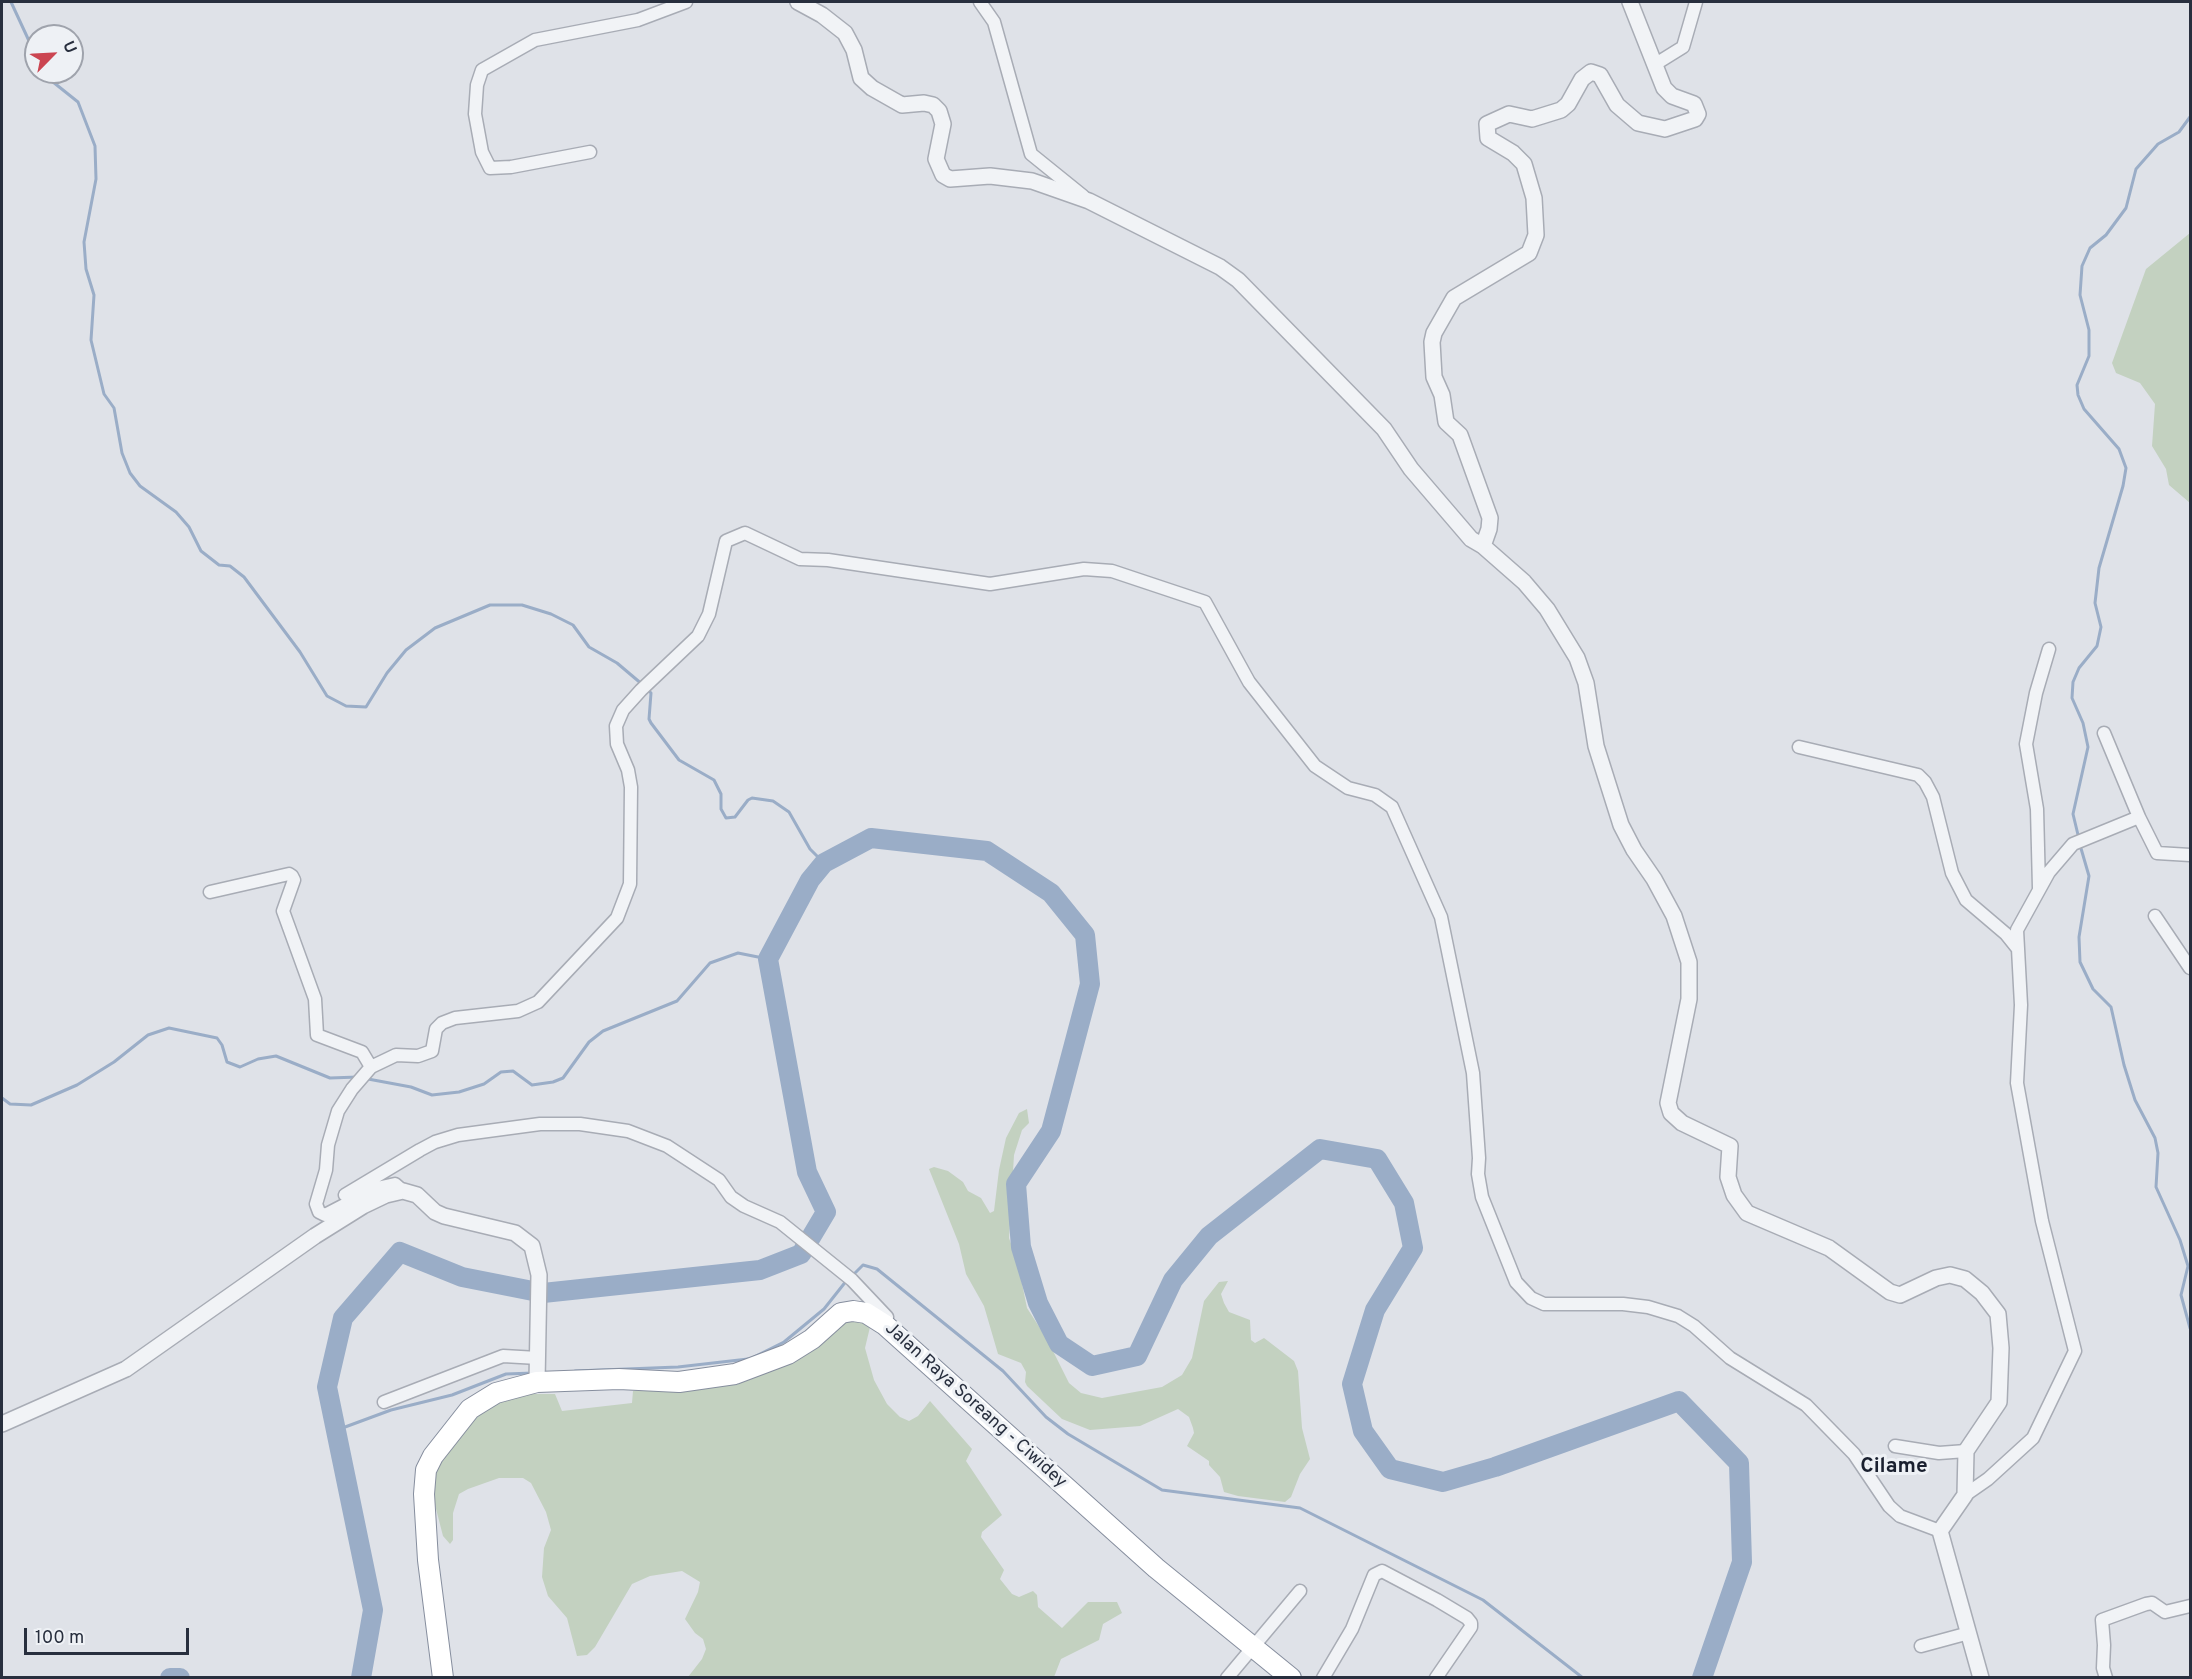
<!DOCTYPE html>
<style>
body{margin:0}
#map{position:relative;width:2192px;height:1679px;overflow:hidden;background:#dfe2e8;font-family:Overpass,sans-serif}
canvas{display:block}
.frame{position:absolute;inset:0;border:3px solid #282f3e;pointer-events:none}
.north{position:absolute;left:24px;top:24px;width:60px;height:60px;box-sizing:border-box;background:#eef1f5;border:2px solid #9fa3ac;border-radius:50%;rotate:66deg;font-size:16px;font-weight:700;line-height:24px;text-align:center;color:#282f3e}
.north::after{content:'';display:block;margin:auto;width:21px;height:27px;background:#cb4551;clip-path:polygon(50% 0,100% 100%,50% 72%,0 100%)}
.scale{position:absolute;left:24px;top:1628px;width:165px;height:27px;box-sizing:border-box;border:3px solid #282f3e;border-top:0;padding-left:8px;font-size:18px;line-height:21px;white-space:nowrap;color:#282f3e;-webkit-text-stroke:4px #eef1f5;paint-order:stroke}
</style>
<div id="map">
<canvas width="2192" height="1679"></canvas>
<div class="frame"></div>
<div class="north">U</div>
<div class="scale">100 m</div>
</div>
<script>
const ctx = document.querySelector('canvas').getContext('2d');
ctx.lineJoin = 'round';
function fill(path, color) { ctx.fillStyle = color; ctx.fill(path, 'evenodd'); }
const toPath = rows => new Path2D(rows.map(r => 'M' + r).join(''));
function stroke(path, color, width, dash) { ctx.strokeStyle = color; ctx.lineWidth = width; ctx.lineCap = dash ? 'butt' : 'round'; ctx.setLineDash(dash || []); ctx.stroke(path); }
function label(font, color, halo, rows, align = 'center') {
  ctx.font = font + ' Overpass,sans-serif'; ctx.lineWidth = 6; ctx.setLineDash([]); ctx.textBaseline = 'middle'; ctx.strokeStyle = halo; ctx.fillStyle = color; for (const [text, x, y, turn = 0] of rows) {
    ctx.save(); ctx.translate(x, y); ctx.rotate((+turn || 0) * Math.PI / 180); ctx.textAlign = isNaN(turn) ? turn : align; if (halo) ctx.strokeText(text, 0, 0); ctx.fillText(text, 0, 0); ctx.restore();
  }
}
fill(toPath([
 [2190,233,2190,503,2169,485,2166,469,2152,446,2155,404,2140,383,2116,373,2112,363,2146,269],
 [1027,1109,1029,1123,1022,1130,1014,1155,1009,1238,1018,1264,1027,1308,1047,1339,1069,1383,1081,1393,1102,1398,1162,1387,1182,1375,1192,1358,1204,1301,1219,1282,1228,1281,1221,1294,1224,1303,1229,1312,1250,1320,1251,1340,1255,1343,1264,1338,1268,1341,1294,1361,1298,1371,1302,1428,1310,1459,1300,1474,1291,1497,1285,1502,1238,1496,1224,1492,1220,1477,1209,1465,1209,1461,1187,1446,1194,1433,1193,1428,1189,1417,1178,1409,1140,1426,1090,1430,1062,1419,1027,1386,1025,1382,1026,1372,1021,1363,998,1354,984,1306,966,1274,959,1244,929,1169,934,1167,948,1171,963,1182,968,1191,981,1198,990,1213,994,1211,999,1170,1006,1138,1019,1113],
 [866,1318,870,1327,865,1348,874,1380,887,1404,900,1417,909,1421,918,1416,930,1401,972,1449,966,1461,1002,1515,982,1532,981,1537,1004,1570,1000,1579,1012,1594,1019,1597,1033,1591,1037,1595,1038,1607,1062,1628,1088,1602,1117,1602,1122,1613,1103,1624,1099,1640,1061,1659,1054,1677,688,1677,702,1659,706,1649,703,1639,695,1633,685,1619,698,1592,700,1582,682,1571,650,1576,632,1584,595,1647,587,1655,577,1656,567,1618,548,1596,542,1577,544,1548,551,1530,546,1512,531,1483,523,1478,499,1478,468,1489,459,1494,453,1513,453,1540,450,1544,443,1536,426,1470,467,1420,508,1394,555,1394,562,1411,632,1403,633,1391,730,1379,838,1321]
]), '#c3d1c0');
stroke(toPath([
 [11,2,36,56],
 [45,72,53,82,78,102,95,146,96,179,84,242,86,269,94,295,91,340,104,394,114,408,122,453,130,473,140,486,176,512,189,527,201,551,219,565,230,566,244,577,300,652,327,696,346,706,366,707,387,673,406,650,435,628,490,605,522,605,551,614,573,625,589,647,617,663,643,685],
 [648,690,651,693,649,719,651,723,679,760,714,780,721,794,721,809,726,818,735,817,748,800,752,798,773,801,789,812,810,849,824,863],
 [2079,839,2073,814,2088,747,2083,723,2072,698,2073,682,2079,668,2097,646,2101,627,2095,603,2099,568,2123,486,2126,468,2119,449,2084,409,2078,395,2077,385,2089,356,2089,330,2080,295,2082,266,2090,248,2106,235,2126,208,2136,169,2158,144,2179,132,2190,117],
 [2080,845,2089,876,2079,937,2080,962,2093,989,2111,1007,2124,1065,2135,1100,2155,1138,2158,1153,2156,1187,2180,1240,2188,1266,2181,1295,2190,1328],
 [368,1079,411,1087,432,1095,459,1092,484,1084,501,1072,513,1071,532,1085,553,1082,563,1078,589,1042,603,1031,677,1001,710,963,738,953,768,959],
 [2,1098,10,1104,31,1105,77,1085,114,1062,148,1035,169,1028,217,1038,222,1045,227,1062,240,1067,258,1059,276,1056,330,1078,358,1077],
 [852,1276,863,1265,877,1269,1003,1371,1046,1417,1068,1434,1162,1490,1300,1508,1483,1600,1583,1678],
 [754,1357,784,1342,824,1309,847,1280],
 [575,1371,678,1367,748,1359],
 [337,1430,391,1410,452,1395,506,1374,533,1373]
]), '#9aadc7', 3);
stroke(toPath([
 [170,1678,180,1678],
 [361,1678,373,1610,327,1387,343,1318,400,1252,462,1277,543,1293,760,1270,801,1254,826,1212,807,1172,768,959,810,880,824,863,871,838,987,851,1051,893,1085,935,1090,984,1051,1131,1016,1184,1021,1247,1038,1303,1059,1344,1092,1366,1137,1356,1173,1280,1209,1236,1320,1149,1377,1159,1404,1203,1413,1248,1375,1310,1352,1384,1363,1431,1390,1469,1443,1482,1495,1467,1679,1401,1739,1463,1742,1562,1702,1678]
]), '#9aadc7', 20);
const minor = toPath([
 [980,2,994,22,1031,154,1083,196],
 [1654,65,1683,47,1696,2],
 [590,152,511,167,490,168,482,152,475,114,477,85,482,70,535,40,638,20,686,2],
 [2104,733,2139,817],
 [1799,747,1918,775,1925,782,1933,797,1952,873,1966,900,2006,934,2018,949],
 [2039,888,2037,809,2026,744,2036,693,2049,649],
 [210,892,289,874,292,876,294,880,283,911,315,999,317,1035,362,1052,371,1067],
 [2155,916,2190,968],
 [403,1191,395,1184,377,1188,325,1215,319,1212,316,1204,326,1170,328,1145,338,1111,352,1089,371,1067,396,1055,418,1056,432,1051,436,1029,442,1023,455,1018,518,1011,538,1002,617,918,630,884,631,787,628,770,617,744,616,726,623,710,641,690,698,636,709,614,726,541,745,533,800,559,828,560,990,584,1084,569,1112,571,1205,602,1249,682,1315,766,1348,788,1375,795,1392,807,1441,917,1473,1073,1479,1158,1478,1174,1482,1197,1516,1282,1531,1298,1544,1304,1623,1304,1648,1307,1678,1316,1694,1326,1730,1358,1806,1405,1854,1454,1889,1506,1900,1516,1940,1531],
 [345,1195,420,1150,435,1142,458,1135,540,1124,580,1124,628,1131,667,1146,719,1180,731,1197,744,1206,780,1222,852,1280,887,1317,885,1324],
 [384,1402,503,1356,538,1358],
 [1895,1446,1939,1453,1966,1451],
 [1965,1495,1988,1479,2033,1438,2075,1351,2042,1221,2017,1083,2021,1005,2017,930,2049,872,2073,844,2139,817,2157,853,2190,855],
 [1921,1646,1969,1633],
 [1227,1678,1300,1591],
 [1323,1678,1352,1629,1374,1575,1382,1571,1437,1600,1467,1618,1471,1623,1471,1627,1436,1678],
 [2106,1678,2103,1668,2104,1645,2102,1620,2146,1604,2152,1603,2165,1612,2190,1606]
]);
const tertiary = toPath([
 [798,2,822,15,845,33,854,50,861,78,872,88,902,105,924,103,933,105,939,111,943,124,936,159,943,175,950,179,990,176,1032,181,1089,201,1220,267,1238,280,1384,429,1411,469,1471,539,1483,546,1524,582,1547,609,1577,658,1586,683,1596,746,1621,825,1634,850,1654,879,1674,916,1689,962,1689,999,1668,1103,1671,1113,1682,1123,1730,1146,1728,1177,1734,1195,1747,1213,1829,1248,1890,1292,1900,1295,1936,1278,1950,1275,1965,1279,1982,1293,1998,1314,2001,1348,1999,1402,1966,1451,1965,1495,1940,1531,1981,1678],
 [1483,546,1489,529,1490,518,1460,435,1446,422,1442,395,1434,377,1432,342,1434,333,1454,298,1529,253,1536,235,1534,198,1524,164,1513,153,1488,138,1487,124,1509,114,1532,119,1561,110,1568,104,1582,79,1591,72,1600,75,1617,105,1638,123,1665,129,1695,119,1698,114,1694,104,1672,96,1664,88,1630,2],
 [2,1424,126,1369,315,1236,363,1206,386,1195,403,1191,417,1195,435,1212,444,1216,515,1233,532,1246,539,1275,537,1382]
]);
const trunk = toPath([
 [443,1678,428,1560,424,1494,426,1470,433,1456,470,1409,496,1393,537,1382,619,1379,679,1382,735,1374,788,1354,812,1339,841,1313,853,1311,866,1313,885,1325,1156,1568,1291,1678]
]);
stroke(minor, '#a8acb5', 15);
stroke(tertiary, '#a8acb5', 18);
stroke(trunk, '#868e9e', 22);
stroke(minor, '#f1f3f6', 12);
stroke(tertiary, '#f1f3f6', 15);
stroke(trunk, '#fff', 20);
label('18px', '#282f3e', '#eef1f5', [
 ["Jalan Raya Soreang - Ciwidey",975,1406,42]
]);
label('bold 21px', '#1a202f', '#eef1f5', [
 ["Cilame",1894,1468]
]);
</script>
